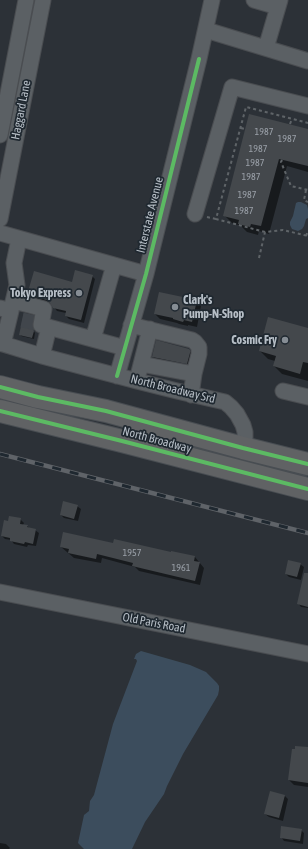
<!DOCTYPE html>
<style>
body{margin:0}
canvas{display:block;background:#2c3137}
</style>
<canvas width="308" height="849"></canvas>
<script>
const ctx = document.querySelector('canvas').getContext('2d');
ctx.lineJoin = 'round';
function fill(path, color) { ctx.fillStyle = color; ctx.fill(path, 'evenodd'); }
const toPath = rows => new Path2D(rows.map(r => 'M' + r).join(''));
function stroke(path, color, width, dash) { ctx.strokeStyle = color; ctx.lineWidth = width; ctx.lineCap = dash ? 'butt' : 'round'; ctx.setLineDash(dash || []); ctx.stroke(path); }
function label(font, color, halo, rows, align = 'center') {
  ctx.font = font + ' "Asap Condensed",sans-serif'; ctx.lineWidth = 3.5; ctx.setLineDash([]); ctx.textBaseline = 'middle'; ctx.strokeStyle = halo; ctx.fillStyle = color; for (const [text, x, y, turn = 0] of rows) {
    ctx.save(); ctx.translate(x, y); ctx.rotate((+turn || 0) * Math.PI / 180); ctx.textAlign = isNaN(turn) ? turn : align; if (halo) ctx.strokeText(text, 0, 0); ctx.fillText(text, 0, 0); ctx.restore();
  }
}
fill(toPath([
 [298,202,301,202,307,205,308,209,308,218,306,219,304,226,302,229,298,231,292,229,290,225,290,222,293,216,296,203],
 [141,651,190,665,206,672,217,683,219,686,219,690,218,695,183,754,167,786,164,794,145,822,132,849,84,849,78,843,84,815,89,811,90,801,94,795,113,724,137,661,136,659,134,659,136,654]
]), '#3c4d5d');
fill(toPath([
 [250,115,308,130,308,172,287,166,269,234,259,231,258,235,247,232,241,226,232,223,224,215],
 [92,276,95,279,84,323,69,319,66,316,66,313,57,311,51,303,31,298,28,295,73,283],
 [196,301,201,306,197,327,188,325,188,326,179,324,177,323,160,319,155,314],
 [33,316,35,318,33,330,35,333,34,339,21,336,20,334],
 [308,329,308,381,282,374,274,366,275,361,268,359,260,351],
 [188,349,191,353,189,364,155,358,153,357],
 [77,506,81,509,78,521,64,518,61,515],
 [20,519,24,523,23,525,27,526,29,528,35,530,39,533,36,546,28,545,27,547,14,544,11,540,5,539,2,536],
 [113,544,195,557,204,568,200,585,139,571,135,567,102,558,101,563,74,558,61,547],
 [300,564,304,567,301,580,289,577,286,574],
 [308,584,308,608,301,607,298,603],
 [308,748,308,787,294,785,289,780],
 [285,796,288,799,283,821,269,817,265,814],
 [301,830,304,833,303,844,284,841,281,837],
 [0,843,6,844,10,848,9,849,0,849]
]), '#0007');
fill(toPath([
 [249,114,308,129,308,166,279,159,261,226,251,224,250,227,238,224,239,220,223,216],
 [75,270,93,275,81,320,65,316,66,311,53,308,50,303,47,300,27,295,34,271,72,282],
 [159,292,197,300,192,322,184,320,183,322,173,319,173,318,154,314],
 [24,313,34,316,32,324,32,327,34,331,32,338,19,335],
 [268,317,308,328,308,363,303,362,300,374,273,366,276,356,259,351],
 [156,340,189,349,190,350,190,353,187,364,152,357],
 [63,501,78,505,74,519,60,515],
 [9,516,21,518,20,524,28,525,27,527,36,529,33,544,25,542,24,544,10,541,10,538,1,536,4,520,8,521],
 [63,532,113,543,114,539,171,552,171,551,195,556,194,561,200,562,195,581,132,566,133,563,97,554,96,559,68,553,69,549,60,547],
 [288,560,301,563,297,577,285,574],
 [304,573,308,573,308,607,297,604],
 [295,746,308,747,308,783,288,780,292,749,295,749],
 [270,791,285,795,279,818,264,814],
 [281,826,302,829,300,841,280,838]
]), '#44484c');
stroke(toPath([
 [22,320,36,323]
]), '#41464c', 15, [15, 8]);
const minor = toPath([
 [254,0,278,7],
 [206,30,308,61],
 [266,48,280,0],
 [0,135,26,0],
 [195,214,232,87,308,106],
 [0,219,43,0],
 [0,233,146,274],
 [14,301,44,309,41,325,125,348],
 [0,308,11,311,3,344],
 [11,310,17,285,14,263,19,239],
 [131,325,192,340,195,342,199,347,199,354,194,374,191,395],
 [93,339,114,265],
 [0,343,42,356,137,381,177,391,225,402,231,407,237,414,243,425,245,432,245,440,243,448],
 [42,356,49,327],
 [141,364,194,374],
 [139,372,150,329],
 [117,376,146,274,199,59,212,0],
 [283,391,308,397],
 [0,592,308,654]
]);
const highway = toPath([
 [0,387,38,397,106,411,243,448,308,464],
 [0,411,122,441,308,489]
]);
stroke(minor, '#4a4d51', 17);
stroke(highway, '#484d52', 24);
stroke(toPath([
 [290,124,292,119],
 [241,128,245,129],
 [282,160,281,162,291,186,308,190],
 [306,190,304,200,308,202],
 [207,217,216,219],
 [265,232,216,219,246,107,308,123],
 [306,236,308,231],
 [259,258,265,232,283,230,308,236]
]), '#5f6468', 2, [3, 3]);
stroke(minor, '#5b6064', 15);
stroke(highway, '#606264', 22);
const rail = toPath([
 [0,454,308,533]
]);
stroke(rail, '#5f6368', 4.5);
stroke(rail, '#1f2830', 3, [9]);
stroke(toPath([
 [117,376,146,274,199,59],
 [0,387,38,397,106,411,243,448,308,464],
 [0,411,122,441,308,489]
]), '#5cba63', 4);
for (const [x, y, r, color] of [
 [79,293,4,"#868d94"],
 [175,307,4,"#868d94"],
 [285,340,4,"#868d94"]
]) { const dot = new Path2D(); dot.arc(x, y, r, 0, 2 * Math.PI); ctx.fillStyle = color; ctx.fill(dot); stroke(dot, '#1f2830', 1.5); }
label('10px', '#9aa0a8', null, [
 ["1987",264,132],
 ["1987",287,139],
 ["1987",258,149],
 ["1987",255,163],
 ["1987",251,177],
 ["1987",247,195],
 ["1987",244,211],
 ["1957",132,553],
 ["1961",181,568]
]);
label('12px', '#b6bec6', '#1f2830', [
 ["Haggard Lane",21,110,-79],
 ["Interstate Avenue",150,215,-76],
 ["North Broadway Srd",173,389,14],
 ["North Broadway",157,440,15],
 ["Old Paris Road",154,623,11]
]);
label('bold 12px', '#b6bec6', '#1f2830', [
 ["Tokyo Express",71,293],
 ["Clark's",183,300,"left"],
 ["Pump-N-Shop",183,314,"left"],
 ["Cosmic Fry",277,340]
], 'right');
</script>
